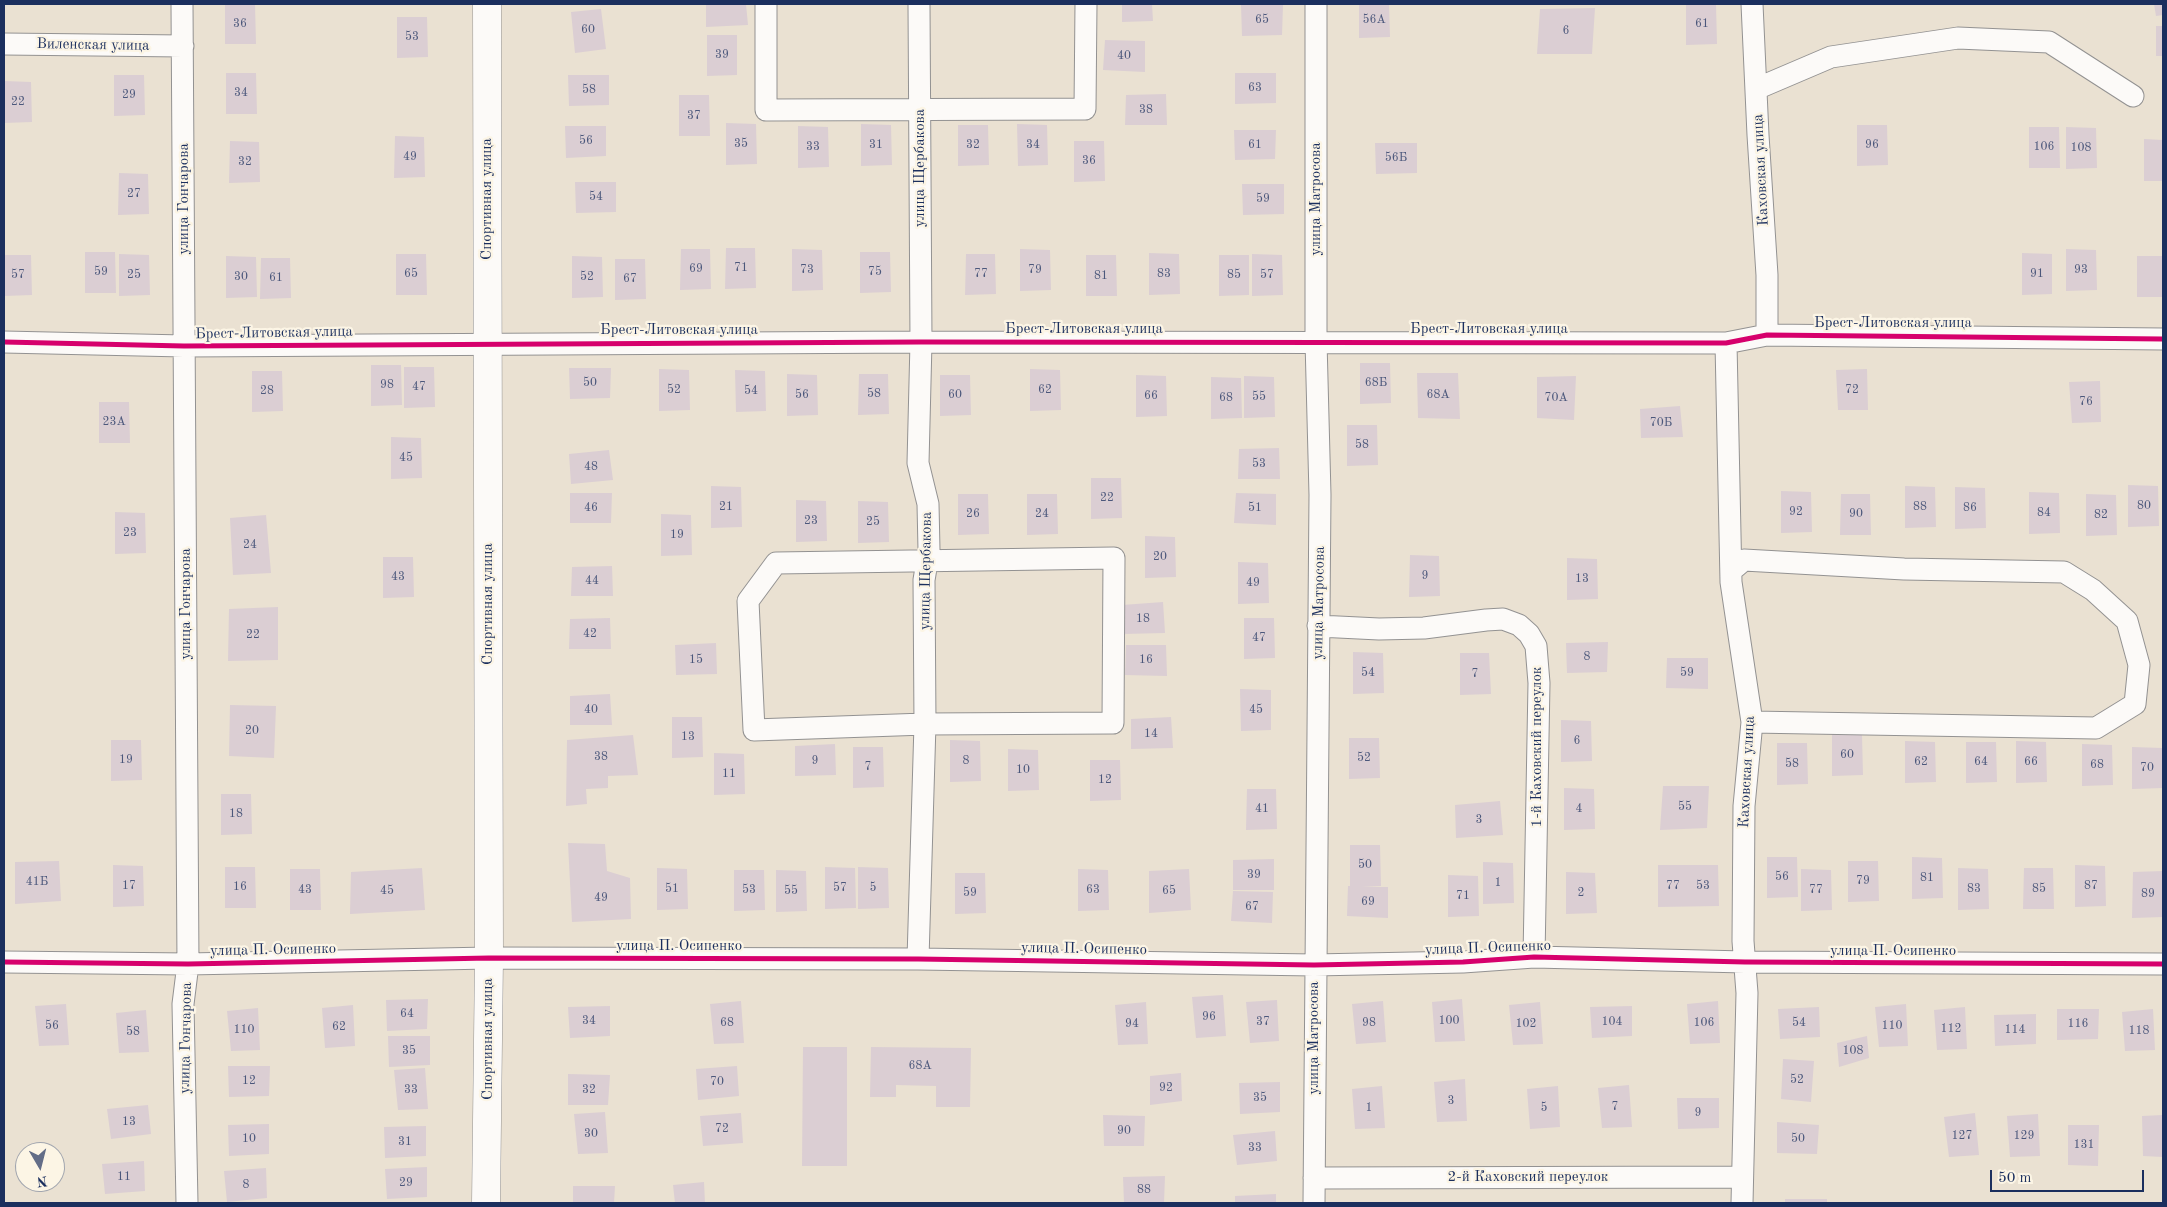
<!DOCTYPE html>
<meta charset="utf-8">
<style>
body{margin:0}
#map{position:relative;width:2167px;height:1207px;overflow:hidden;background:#eae1d2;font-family:"Old Standard TT",serif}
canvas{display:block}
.frame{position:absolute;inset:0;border:5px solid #1b2f5e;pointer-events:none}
.north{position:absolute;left:15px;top:1142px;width:50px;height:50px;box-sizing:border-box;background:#fcf5e5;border:1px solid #a2a6af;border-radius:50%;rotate:172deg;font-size:14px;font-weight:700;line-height:20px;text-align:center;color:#1b2f5e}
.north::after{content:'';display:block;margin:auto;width:18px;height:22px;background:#636d87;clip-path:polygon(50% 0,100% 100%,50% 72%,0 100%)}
.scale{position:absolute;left:1990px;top:1170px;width:154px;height:22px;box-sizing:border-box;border:2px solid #1b2f5e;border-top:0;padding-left:6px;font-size:15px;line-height:18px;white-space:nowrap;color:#1b2f5e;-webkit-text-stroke:4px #fcf5e5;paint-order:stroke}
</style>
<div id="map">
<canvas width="2167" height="1207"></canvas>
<div class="frame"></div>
<div class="north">N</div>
<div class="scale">50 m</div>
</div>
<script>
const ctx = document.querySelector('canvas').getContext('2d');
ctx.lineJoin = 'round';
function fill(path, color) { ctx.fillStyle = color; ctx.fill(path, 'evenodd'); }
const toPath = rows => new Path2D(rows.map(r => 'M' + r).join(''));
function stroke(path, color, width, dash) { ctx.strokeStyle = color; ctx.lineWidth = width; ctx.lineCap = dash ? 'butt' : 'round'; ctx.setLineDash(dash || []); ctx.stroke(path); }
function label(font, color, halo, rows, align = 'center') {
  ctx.font = font + ' "Old Standard TT",serif'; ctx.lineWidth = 4.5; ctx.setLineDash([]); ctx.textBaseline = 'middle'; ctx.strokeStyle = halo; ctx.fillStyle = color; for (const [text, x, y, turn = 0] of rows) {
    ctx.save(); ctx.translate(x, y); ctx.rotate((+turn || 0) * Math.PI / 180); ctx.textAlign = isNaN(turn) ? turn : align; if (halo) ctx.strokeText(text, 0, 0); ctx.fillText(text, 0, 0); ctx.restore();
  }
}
fill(toPath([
 [225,4,255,4,256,44,225,44],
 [706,4,746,4,748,25,706,27],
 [1122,4,1152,4,1153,21,1122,22],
 [1359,4,1389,4,1390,37,1359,38],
 [1686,4,1716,4,1717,44,1686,45],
 [2154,4,2163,4,2163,15,2156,16],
 [1241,5,1283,5,1282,35,1242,36],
 [1595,8,1592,54,1537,54,1540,9],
 [601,9,606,49,575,53,571,12],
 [397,17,427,17,428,57,397,58],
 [2156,26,2163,26,2163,56,2156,56],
 [707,35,737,35,737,75,707,76],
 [1105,40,1145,41,1145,72,1103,70],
 [226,73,256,73,257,114,226,114],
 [1235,73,1276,73,1276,103,1235,104],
 [114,75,144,75,145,115,114,116],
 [568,75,609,75,609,105,569,106],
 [4,81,31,82,32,122,4,123],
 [1166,94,1167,125,1125,125,1126,95],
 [679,95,709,95,710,136,679,136],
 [726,123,756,124,757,164,726,165],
 [861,124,891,125,892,165,861,166],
 [1017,124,1047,125,1048,165,1018,166],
 [958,125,988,125,989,165,958,166],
 [1857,125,1887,125,1888,165,1857,166],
 [565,126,606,126,606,156,566,158],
 [798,126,828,127,829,167,798,168],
 [2029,127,2059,127,2060,168,2029,168],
 [2066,127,2096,128,2097,168,2066,169],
 [1234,130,1276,130,1275,159,1235,160],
 [395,136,424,137,425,177,394,178],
 [2144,139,2163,140,2163,181,2144,181],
 [230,141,259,142,260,182,229,183],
 [1074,141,1104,141,1105,181,1074,182],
 [1375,143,1417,143,1417,173,1376,174],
 [119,173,148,174,149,214,118,215],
 [575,182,616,182,616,212,576,213],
 [1242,184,1284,184,1284,214,1243,215],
 [726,248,755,248,756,288,725,289],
 [681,249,710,249,711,289,680,290],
 [792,249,822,250,823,290,792,291],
 [1020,249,1050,250,1051,290,1020,291],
 [2066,249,2096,250,2097,290,2066,291],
 [85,252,115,252,116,293,85,293],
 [860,252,890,252,891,292,860,293],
 [1149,253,1179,254,1180,294,1149,295],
 [2022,253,2052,254,2052,294,2022,295],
 [119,254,149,255,150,295,119,296],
 [396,254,426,254,427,295,396,295],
 [966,254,995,254,996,294,965,295],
 [1252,254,1282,255,1283,295,1252,296],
 [4,255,31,255,32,295,4,296],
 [1086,255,1116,255,1117,296,1086,296],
 [1219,255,1249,255,1249,295,1219,296],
 [226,256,256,257,257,297,226,298],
 [572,256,602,257,603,297,572,298],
 [2137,256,2163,256,2163,297,2137,297],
 [261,258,290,258,291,298,260,299],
 [615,259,645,259,646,299,615,300],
 [1360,363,1390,363,1391,403,1360,404],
 [371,365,401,365,402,405,371,406],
 [404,367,434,367,435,407,404,408],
 [569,368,611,368,610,398,570,399],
 [659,369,689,370,690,410,659,411],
 [1030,369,1060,370,1061,410,1030,411],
 [1867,369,1868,410,1838,410,1836,370],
 [735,370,765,371,766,411,736,412],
 [252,371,282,371,283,411,252,412],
 [1417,373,1458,373,1460,419,1418,418],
 [787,374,817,375,818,415,787,416],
 [859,374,888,374,889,414,858,415],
 [940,375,970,375,971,415,940,416],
 [1136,375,1166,376,1167,416,1136,417],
 [1244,376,1274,377,1275,417,1244,418],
 [1576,376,1574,420,1537,418,1537,377],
 [1211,377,1241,378,1242,418,1211,419],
 [2100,381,2101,422,2072,423,2069,382],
 [99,402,129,402,130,443,99,443],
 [1680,406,1683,437,1641,438,1640,409],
 [1347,425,1377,425,1378,465,1347,466],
 [391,437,421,438,422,478,391,479],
 [1279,448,1280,479,1238,479,1239,449],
 [609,450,613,480,571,484,569,454],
 [1091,478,1121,478,1122,518,1091,519],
 [2128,485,2158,486,2159,526,2128,527],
 [711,486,741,487,742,527,711,528],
 [1905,486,1935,487,1936,527,1905,528],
 [1955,487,1985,488,1986,528,1955,529],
 [1781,491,1811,492,1812,532,1781,533],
 [2029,492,2059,493,2060,533,2029,534],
 [570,493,612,493,611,523,570,523],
 [1236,493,1276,494,1276,525,1234,523],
 [958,494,988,494,989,534,958,535],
 [1027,494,1057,494,1058,534,1027,535],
 [1841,494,1870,494,1871,535,1840,535],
 [2086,494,2116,495,2117,535,2086,536],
 [796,500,826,501,827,541,796,542],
 [858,501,888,502,889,542,858,543],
 [115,512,145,513,146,553,115,554],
 [661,514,691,515,692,555,661,556],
 [266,515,271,573,233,575,230,518],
 [1145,536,1175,537,1176,577,1145,578],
 [1410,555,1439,556,1440,596,1409,597],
 [383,557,413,557,414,597,383,598],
 [1567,558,1597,559,1598,599,1567,600],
 [1238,562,1268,563,1269,603,1238,604],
 [612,566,613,596,571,596,572,567],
 [1163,602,1165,633,1123,634,1122,605],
 [278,607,278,660,228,661,229,609],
 [610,618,611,649,569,649,570,619],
 [1244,618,1274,618,1275,658,1244,659],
 [1608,642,1607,672,1567,673,1566,643],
 [716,643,717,674,676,675,675,645],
 [1126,645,1166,645,1167,676,1125,675],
 [1353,652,1383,653,1384,693,1353,694],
 [1460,653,1489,653,1491,694,1460,695],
 [1667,658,1708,658,1708,689,1666,688],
 [1240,689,1271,690,1271,730,1241,731],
 [610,694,612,725,570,725,570,696],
 [230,705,276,706,274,758,229,756],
 [672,717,702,717,703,757,672,758],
 [1171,717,1173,748,1131,749,1131,719],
 [1561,720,1591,721,1592,761,1561,762],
 [1832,734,1862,735,1863,775,1832,776],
 [633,735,638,775,608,776,608,788,586,789,587,804,566,806,567,740],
 [1349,738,1379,738,1380,778,1349,779],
 [111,740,141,740,142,780,111,781],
 [950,740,980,741,981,781,950,782],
 [1905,741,1935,742,1936,782,1905,783],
 [2016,741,2046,742,2047,782,2016,783],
 [1966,742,1996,742,1997,782,1966,783],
 [1777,743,1807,743,1808,784,1777,785],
 [835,744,836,775,795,776,795,746],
 [2082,744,2112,745,2113,785,2082,786],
 [853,747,883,747,884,787,853,788],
 [2132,747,2162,748,2163,788,2132,789],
 [1008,749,1038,750,1039,790,1008,791],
 [714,753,744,754,745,794,714,795],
 [1090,760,1120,760,1121,800,1090,801],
 [1663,786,1709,786,1707,828,1660,830],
 [1564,788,1594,789,1595,829,1564,830],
 [1247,789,1276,789,1277,829,1246,830],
 [221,794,251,794,252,834,221,835],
 [1500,801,1503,835,1456,838,1455,805],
 [568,843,605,844,607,871,630,878,631,919,572,922],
 [1350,845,1380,845,1381,886,1362,887,1388,887,1388,918,1347,916,1348,886,1350,886],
 [1767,857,1797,857,1798,897,1767,898],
 [1912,857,1942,858,1943,898,1912,899],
 [1274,859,1274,890,1233,890,1233,860],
 [59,861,61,901,15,904,15,862],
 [1848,861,1878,861,1879,901,1848,902],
 [1483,862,1513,863,1514,903,1483,904],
 [113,865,143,866,144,906,113,907],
 [1658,865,1718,865,1719,906,1658,907],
 [2075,865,2105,866,2106,906,2075,907],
 [225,867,255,867,256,908,225,908],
 [825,867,855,868,856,908,825,909],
 [858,867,888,868,889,908,858,909],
 [422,868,425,910,350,914,351,872],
 [657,868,687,869,688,909,657,910],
 [1958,868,1988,869,1989,909,1958,910],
 [2024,868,2053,868,2054,909,2023,909],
 [290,869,320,869,321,910,290,910],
 [1078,869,1108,870,1109,910,1078,911],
 [1189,869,1191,910,1149,913,1149,871],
 [1801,869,1831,870,1832,910,1801,911],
 [734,870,764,870,765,910,734,911],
 [776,870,806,871,807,911,776,912],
 [2163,871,2163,917,2132,918,2133,872],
 [1566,872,1595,873,1597,913,1566,914],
 [955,873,985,873,986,913,955,914],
 [1448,875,1478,876,1479,916,1448,917],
 [1233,891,1273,892,1272,923,1231,921],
 [1223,995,1226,1036,1196,1038,1192,997],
 [428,999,427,1029,387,1031,386,1000],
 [1462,999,1465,1041,1435,1042,1432,1002],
 [1277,1000,1279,1041,1250,1043,1246,1002],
 [741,1001,744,1043,714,1044,710,1004],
 [1383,1001,1386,1042,1356,1044,1352,1004],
 [1718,1001,1720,1043,1690,1044,1687,1004],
 [1146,1002,1148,1044,1118,1045,1115,1005],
 [1540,1002,1543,1044,1513,1045,1509,1005],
 [66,1004,69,1045,39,1046,35,1006],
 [1906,1004,1908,1046,1879,1047,1875,1007],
 [353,1005,355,1046,325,1048,322,1008],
 [610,1006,610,1036,570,1038,568,1007],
 [1632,1006,1632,1036,1592,1038,1590,1007],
 [1819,1007,1820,1037,1780,1039,1778,1009],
 [1965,1007,1967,1049,1937,1050,1934,1010],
 [258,1008,260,1050,231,1051,227,1011],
 [2057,1009,2099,1009,2098,1039,2057,1040],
 [2153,1009,2155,1050,2125,1051,2122,1012],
 [146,1010,149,1052,119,1053,116,1013],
 [2036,1014,2036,1044,1995,1046,1994,1015],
 [388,1036,430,1036,430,1065,389,1067],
 [1867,1036,1869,1058,1839,1067,1837,1043],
 [803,1047,847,1047,847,1166,802,1166],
 [871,1047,971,1048,970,1107,936,1107,936,1086,896,1085,896,1097,870,1097],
 [1783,1059,1814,1061,1811,1102,1781,1099],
 [228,1066,270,1066,269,1096,229,1097],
 [737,1066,739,1096,698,1100,696,1069],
 [425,1068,428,1109,398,1110,394,1070],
 [1181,1073,1182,1101,1150,1105,1150,1076],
 [568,1074,610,1075,608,1105,568,1105],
 [1465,1079,1467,1121,1437,1122,1434,1082],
 [1280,1082,1280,1112,1240,1114,1239,1083],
 [1629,1085,1632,1127,1602,1128,1598,1088],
 [1382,1086,1385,1128,1355,1129,1352,1089],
 [1558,1086,1560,1127,1530,1129,1527,1089],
 [1677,1098,1719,1098,1719,1128,1678,1129],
 [148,1105,151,1134,111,1139,107,1109],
 [605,1112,608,1153,578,1154,574,1114],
 [741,1113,743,1143,703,1146,700,1116],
 [1975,1113,1979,1155,1949,1157,1944,1117],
 [2038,1114,2040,1156,2010,1157,2007,1116],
 [1103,1115,1145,1116,1144,1146,1104,1146],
 [2163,1115,2163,1157,2143,1156,2142,1116],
 [1777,1122,1819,1125,1817,1154,1777,1153],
 [269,1124,269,1154,229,1156,228,1125],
 [2068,1125,2099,1125,2098,1166,2068,1165],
 [426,1126,426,1156,385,1158,384,1127],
 [1275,1131,1277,1161,1237,1165,1233,1135],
 [144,1161,145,1191,105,1194,102,1164],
 [427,1167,427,1197,387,1199,385,1169],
 [266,1168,267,1198,227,1202,224,1171],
 [1165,1176,1164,1203,1124,1203,1123,1177],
 [704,1182,705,1203,675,1203,673,1185],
 [573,1186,615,1186,614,1203,573,1203],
 [1276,1194,1276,1203,1235,1203,1235,1196],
 [1785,1199,1827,1199,1827,1203,1785,1203]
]), '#dbced3');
const street = toPath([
 [182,4,188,964,183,1004,187,1203],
 [766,4,766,110,1085,109,1086,4],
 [1752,4,1758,135,1767,275,1767,335],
 [4,44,183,46],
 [1756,89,1831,57,1958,38,2049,42,2133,96],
 [4,342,184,346,921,342,1726,343,1767,335,2163,339],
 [1726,343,1731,582,1752,722,1744,806,1743,941,1747,993,1742,1203],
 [1114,558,1113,723,925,724,754,730,748,601,776,563,1114,558],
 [1731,571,1744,560,1904,569,2064,572,2093,590,2127,621,2139,665,2135,704,2096,728,1752,722],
 [1318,626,1379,629,1424,628,1486,620,1503,619,1519,625,1529,634,1536,646,1539,683,1534,957],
 [918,959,925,724,924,580,929,550,928,504,918,463,921,342,919,4],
 [4,962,188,964,489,958,918,959,1314,965,1463,962,1534,957,1745,962,2163,964],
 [1314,1178,1742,1177],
 [1314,1203,1320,495,1316,341,1316,4]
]);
const secondary = toPath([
 [486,1203,489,958,487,4]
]);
stroke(street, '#939292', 23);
stroke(secondary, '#939292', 29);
stroke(street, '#fcfaf8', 21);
stroke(secondary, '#fcfaf8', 28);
stroke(toPath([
 [4,342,184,346,921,342,1726,343,1767,335,2163,339],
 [4,962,188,964,489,958,918,959,1314,965,1463,962,1534,957,1745,962,2163,964]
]), '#d6006c', 5);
label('12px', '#4b577b', null, [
 ["65",1262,20],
 ["56А",1374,20],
 ["36",240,24],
 ["61",1702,24],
 ["60",588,30],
 ["6",1566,31],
 ["53",412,37],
 ["39",722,55],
 ["40",1124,56],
 ["63",1255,88],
 ["58",589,90],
 ["34",241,93],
 ["29",129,95],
 ["22",18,102],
 ["38",1146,110],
 ["37",694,116],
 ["56",586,141],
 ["35",741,144],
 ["31",876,145],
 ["32",973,145],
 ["34",1033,145],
 ["61",1255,145],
 ["96",1872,145],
 ["33",813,147],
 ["106",2044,147],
 ["108",2081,148],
 ["49",410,157],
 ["56Б",1396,158],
 ["36",1089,161],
 ["32",245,162],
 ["27",134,194],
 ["54",596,197],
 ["59",1263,199],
 ["71",741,268],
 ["69",696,269],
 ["73",807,270],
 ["79",1035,270],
 ["93",2081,270],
 ["59",101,272],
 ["75",875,272],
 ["65",411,274],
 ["77",981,274],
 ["83",1164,274],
 ["91",2037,274],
 ["57",18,275],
 ["25",134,275],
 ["85",1234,275],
 ["57",1267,275],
 ["81",1101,276],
 ["30",241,277],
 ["52",587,277],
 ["61",276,278],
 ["67",630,279],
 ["50",590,383],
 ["68Б",1376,383],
 ["98",387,385],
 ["47",419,387],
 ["52",674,390],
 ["62",1045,390],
 ["72",1852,390],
 ["28",267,391],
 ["54",751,391],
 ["58",874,394],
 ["56",802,395],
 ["60",955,395],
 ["68А",1438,395],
 ["66",1151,396],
 ["55",1259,397],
 ["68",1226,398],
 ["70А",1556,398],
 ["76",2086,402],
 ["23А",114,422],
 ["70Б",1661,423],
 ["58",1362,445],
 ["45",406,458],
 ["53",1259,464],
 ["48",591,467],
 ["22",1107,498],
 ["80",2144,506],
 ["21",726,507],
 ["88",1920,507],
 ["46",591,508],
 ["51",1255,508],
 ["86",1970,508],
 ["92",1796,512],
 ["84",2044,513],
 ["26",973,514],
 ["24",1042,514],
 ["90",1856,514],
 ["82",2101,515],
 ["23",811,521],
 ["25",873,522],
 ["23",130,533],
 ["19",677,535],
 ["24",250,545],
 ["20",1160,557],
 ["9",1425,576],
 ["43",398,577],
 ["13",1582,579],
 ["44",592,581],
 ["49",1253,583],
 ["18",1143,619],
 ["42",590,634],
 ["22",253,635],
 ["47",1259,638],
 ["8",1587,657],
 ["15",696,660],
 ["16",1146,660],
 ["54",1368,673],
 ["59",1687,673],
 ["7",1475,674],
 ["40",591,710],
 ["45",1256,710],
 ["20",252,731],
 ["14",1151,734],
 ["13",688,737],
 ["6",1577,741],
 ["60",1847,755],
 ["38",601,757],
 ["52",1364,758],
 ["19",126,760],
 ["9",815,761],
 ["8",966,761],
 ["62",1921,762],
 ["64",1981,762],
 ["66",2031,762],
 ["58",1792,764],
 ["68",2097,765],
 ["7",868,767],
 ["70",2147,768],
 ["10",1023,770],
 ["11",729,774],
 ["12",1105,780],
 ["55",1685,807],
 ["41",1262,809],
 ["4",1579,809],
 ["18",236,814],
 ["3",1479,820],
 ["50",1365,865],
 ["39",1254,875],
 ["56",1782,877],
 ["81",1927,878],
 ["79",1863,881],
 ["41Б",37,882],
 ["1",1498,883],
 ["17",129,886],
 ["77",1673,886],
 ["53",1703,886],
 ["87",2091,886],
 ["16",240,887],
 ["57",840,888],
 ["5",873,888],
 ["51",672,889],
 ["83",1974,889],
 ["85",2039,889],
 ["43",305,890],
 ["53",749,890],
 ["63",1093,890],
 ["77",1816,890],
 ["45",387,891],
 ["55",791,891],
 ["65",1169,891],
 ["59",970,893],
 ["2",1581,893],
 ["89",2148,894],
 ["71",1463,896],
 ["49",601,898],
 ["69",1368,902],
 ["67",1252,907],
 ["64",407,1014],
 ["96",1209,1017],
 ["34",589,1021],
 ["100",1449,1021],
 ["37",1263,1022],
 ["104",1612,1022],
 ["68",727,1023],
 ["98",1369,1023],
 ["106",1704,1023],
 ["54",1799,1023],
 ["94",1132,1024],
 ["102",1526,1024],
 ["116",2078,1024],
 ["56",52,1026],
 ["110",1892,1026],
 ["62",339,1027],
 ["112",1951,1029],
 ["110",244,1030],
 ["114",2015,1030],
 ["118",2139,1031],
 ["58",133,1032],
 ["35",409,1051],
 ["108",1853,1051],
 ["68А",920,1066],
 ["52",1797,1080],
 ["12",249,1081],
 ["70",717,1082],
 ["92",1166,1088],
 ["33",411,1090],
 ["32",589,1090],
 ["35",1260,1098],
 ["3",1451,1101],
 ["7",1615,1107],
 ["1",1369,1108],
 ["5",1544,1108],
 ["9",1698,1113],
 ["13",129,1122],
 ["72",722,1129],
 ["90",1124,1131],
 ["30",591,1134],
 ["127",1962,1136],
 ["129",2024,1136],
 ["10",249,1139],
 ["50",1798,1139],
 ["31",405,1142],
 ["131",2084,1145],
 ["33",1255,1148],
 ["11",124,1177],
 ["29",406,1183],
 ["8",246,1185],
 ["88",1144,1190]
]);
label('15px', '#1b2f5e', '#fcf5e5', [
 ["Виленская улица",93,45,1],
 ["улица Щербакова",920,168,-90],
 ["Каховская улица",1761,170,-93],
 ["улица Гончарова",184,199,-90],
 ["Спортивная улица",487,199,-90],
 ["улица Матросова",1316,199,-90],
 ["Брест-Литовская улица",1893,323],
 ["Брест-Литовская улица",1084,329],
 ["Брест-Литовская улица",1489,329],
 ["Брест-Литовская улица",679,330],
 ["Брест-Литовская улица",274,333,-1],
 ["улица Щербакова",926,571,-89],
 ["улица Матросова",1319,603,-89],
 ["улица Гончарова",186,604,-90],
 ["Спортивная улица",488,604,-90],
 ["1-й Каховский переулок",1537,747,-90],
 ["Каховская улица",1747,772,-87],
 ["улица П. Осипенко",679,946],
 ["улица П. Осипенко",1488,948,-2],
 ["улица П. Осипенко",1084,949,1],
 ["улица П. Осипенко",273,950,-1],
 ["улица П. Осипенко",1893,951],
 ["улица Гончарова",186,1038,-89],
 ["улица Матросова",1314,1038,-90],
 ["Спортивная улица",488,1039,-90],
 ["2-й Каховский переулок",1528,1177]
]);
</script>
